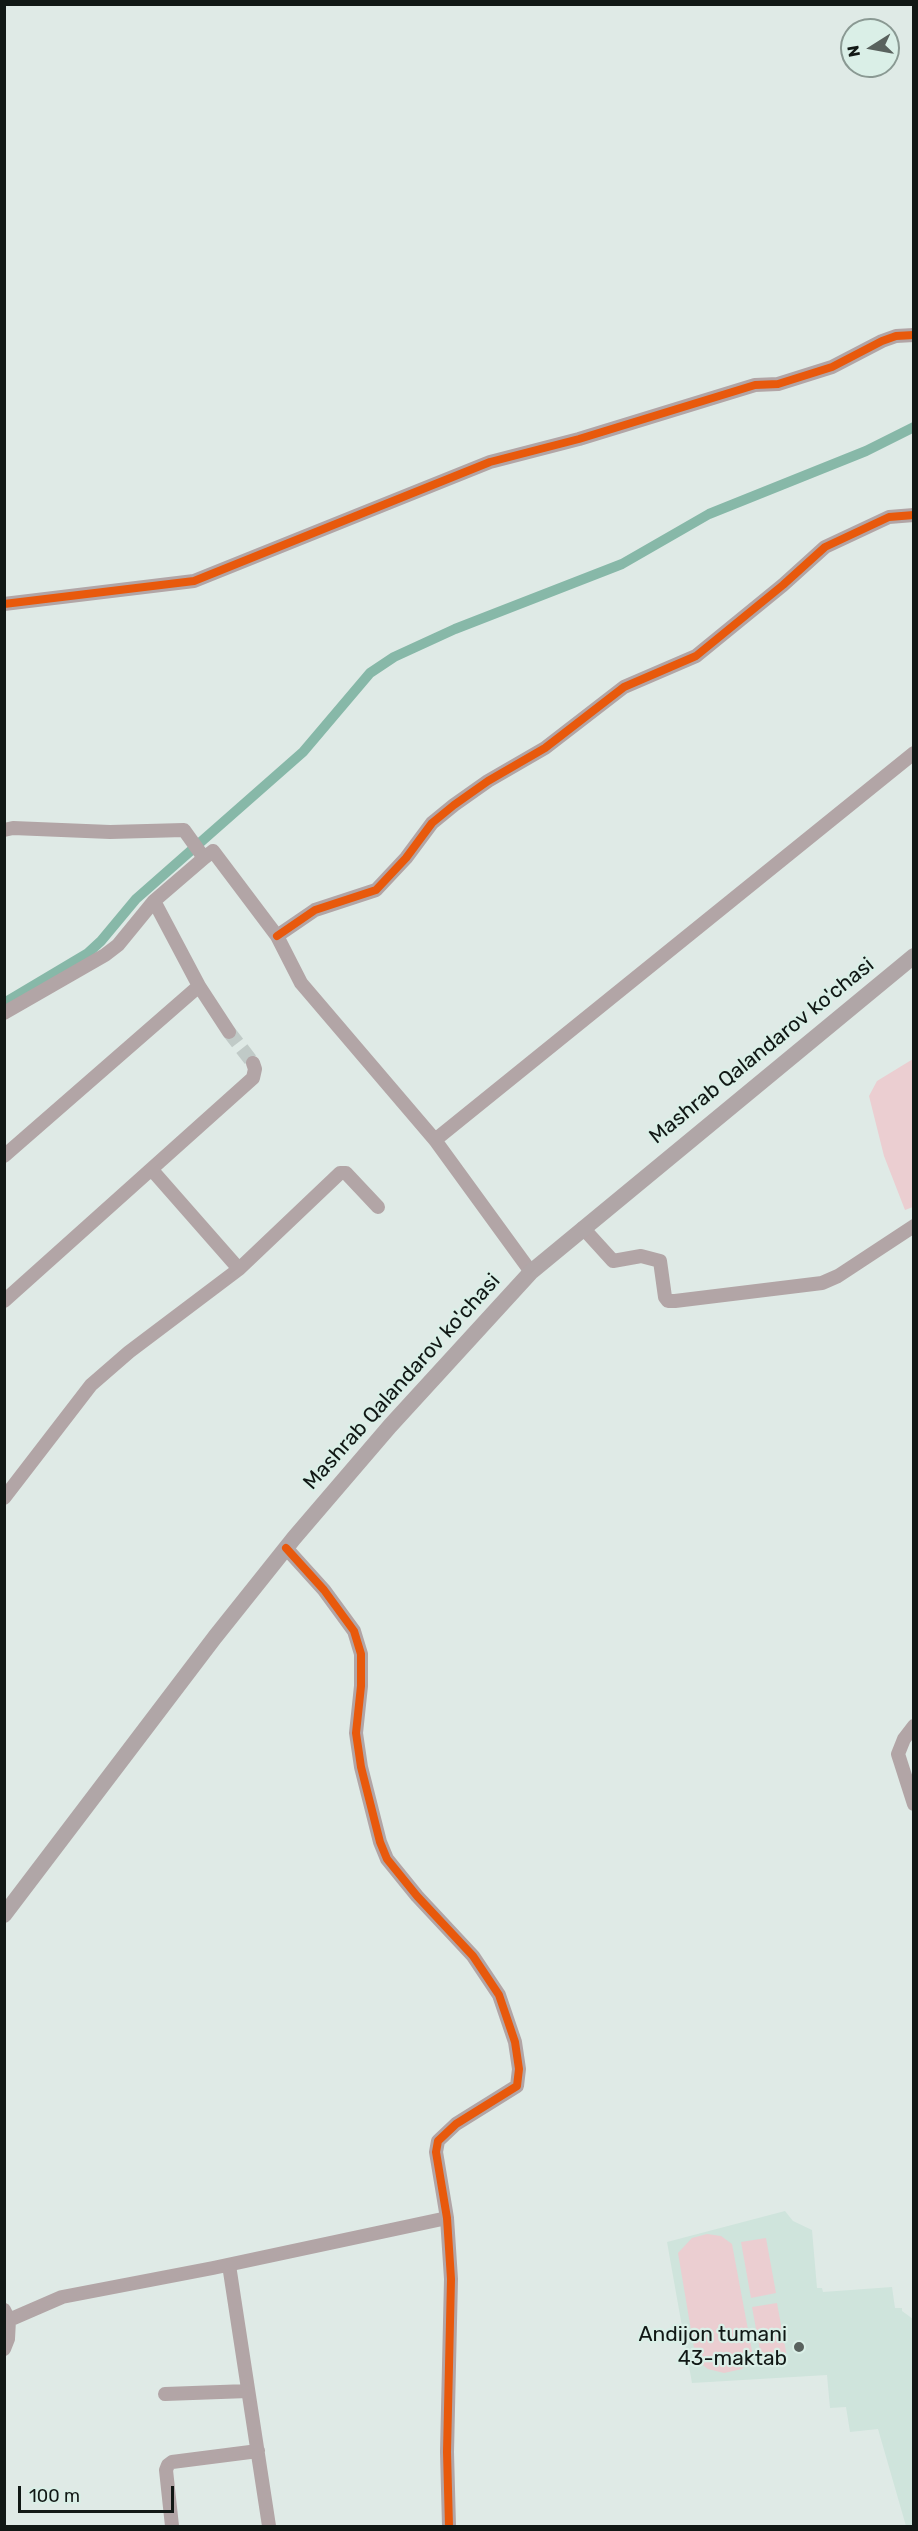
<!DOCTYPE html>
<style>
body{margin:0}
#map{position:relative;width:918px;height:2531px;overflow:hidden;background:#dfeae6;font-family:Rubik,sans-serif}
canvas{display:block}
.frame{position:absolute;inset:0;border:6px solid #111815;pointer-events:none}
.north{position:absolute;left:840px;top:18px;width:60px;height:60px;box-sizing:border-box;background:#daefe7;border:2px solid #8a9993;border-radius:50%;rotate:259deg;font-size:16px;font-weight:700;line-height:24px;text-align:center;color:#111815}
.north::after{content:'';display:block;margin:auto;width:21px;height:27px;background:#59625e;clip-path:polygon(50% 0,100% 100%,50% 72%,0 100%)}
.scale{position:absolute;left:18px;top:2486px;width:156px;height:27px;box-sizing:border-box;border:3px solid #111815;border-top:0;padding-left:8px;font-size:18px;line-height:21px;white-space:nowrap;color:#111815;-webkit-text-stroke:4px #daefe7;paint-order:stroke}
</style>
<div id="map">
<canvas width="918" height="2531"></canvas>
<div class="frame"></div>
<div class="north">N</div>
<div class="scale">100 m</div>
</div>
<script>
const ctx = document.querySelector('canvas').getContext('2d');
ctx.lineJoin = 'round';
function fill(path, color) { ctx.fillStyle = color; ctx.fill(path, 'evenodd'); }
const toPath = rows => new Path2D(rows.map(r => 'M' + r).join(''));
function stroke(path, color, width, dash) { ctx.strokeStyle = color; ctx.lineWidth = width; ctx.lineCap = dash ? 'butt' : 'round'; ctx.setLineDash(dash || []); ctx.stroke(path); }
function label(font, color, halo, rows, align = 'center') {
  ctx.font = font + ' Rubik,sans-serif'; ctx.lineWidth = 4.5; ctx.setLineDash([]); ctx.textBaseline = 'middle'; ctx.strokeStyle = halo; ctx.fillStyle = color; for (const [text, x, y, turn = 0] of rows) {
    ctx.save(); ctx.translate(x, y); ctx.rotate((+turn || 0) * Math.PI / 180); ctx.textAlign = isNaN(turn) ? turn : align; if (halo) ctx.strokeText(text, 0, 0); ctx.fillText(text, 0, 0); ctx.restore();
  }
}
fill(toPath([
 [785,2211,793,2221,812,2230,817,2288,822,2288,823,2292,892,2287,895,2308,902,2308,902,2311,913,2319,913,2526,906,2526,878,2429,850,2432,846,2407,830,2408,827,2375,692,2383,667,2242]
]), '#cfe4dc');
fill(toPath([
 [913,1059,913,1207,905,1210,884,1156,869,1096,877,1081],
 [707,2234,721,2236,732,2244,752,2351,751,2357,742,2369,724,2373,708,2369,696,2360,678,2253,692,2238],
 [766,2238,776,2293,751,2298,741,2242],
 [777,2303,788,2362,763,2367,752,2307]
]), '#ebced1');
stroke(toPath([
 [4,1003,88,953,101,941,136,899,303,752,370,673,394,657,455,629,622,564,709,514,866,451,914,427]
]), '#87b8a8', 10);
stroke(toPath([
 [229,1032,253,1063]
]), '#c0cac7', 14, [14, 7]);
stroke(toPath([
 [4,604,194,581,490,462,579,439,755,385,778,384,832,367,882,341,896,336,914,335],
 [4,830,13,828,110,832,184,830,204,858,154,901,118,945,105,955,4,1013],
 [204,858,213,851,277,936,301,983,435,1140,531,1272],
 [154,901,199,986,229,1032],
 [277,936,315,910,376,890,406,858,432,823,454,805,488,781,545,748,624,687,696,656,783,585,825,547,889,517,914,515],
 [435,1140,914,753],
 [4,1156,199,986],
 [152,1170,239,1269],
 [583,1228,613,1261,641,1256,660,1261,665,1297,668,1301,675,1301,822,1283,838,1276,914,1226],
 [4,1301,253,1078,255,1069,253,1063],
 [4,1498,91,1385,129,1352,239,1269,340,1173,346,1173,378,1207],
 [286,1548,324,1590,354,1631,361,1654,361,1686,356,1733,361,1767,380,1842,387,1859,417,1896,473,1956,499,1995,515,2042,519,2069,517,2086,456,2124,438,2141,436,2152,447,2218,451,2279,447,2452,449,2526],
 [914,1726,904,1739,898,1754,914,1804],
 [229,2265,269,2526],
 [4,2310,9,2320,62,2297,213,2268,447,2218],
 [4,2349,8,2339,9,2320],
 [165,2394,248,2391],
 [172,2526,166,2470,168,2465,172,2462,258,2451]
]), '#b2a5a6', 14);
stroke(toPath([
 [4,1915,215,1637,294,1538,390,1426,531,1272,914,956]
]), '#b0a6a7', 16);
stroke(toPath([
 [4,604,194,581,490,462,579,439,755,385,778,384,832,367,882,341,896,336,914,335],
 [277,936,315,910,376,890,406,858,432,823,454,805,488,781,545,748,624,687,696,656,783,585,825,547,889,517,914,515],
 [286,1548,324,1590,354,1631,361,1654,361,1686,356,1733,361,1767,380,1842,387,1859,417,1896,473,1956,499,1995,515,2042,519,2069,517,2086,456,2124,438,2141,436,2152,447,2218,451,2279,447,2452,449,2526]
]), '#e8590c', 8);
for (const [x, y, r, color] of [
 [799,2347,6,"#59625e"]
]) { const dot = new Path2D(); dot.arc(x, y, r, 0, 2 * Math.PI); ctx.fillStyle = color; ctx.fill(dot); stroke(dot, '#daefe7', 2); }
label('21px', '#111815', '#daefe7', [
 ["Mashrab Qalandarov ko'chasi",762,1051,-39],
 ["Mashrab Qalandarov ko'chasi",402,1382,-48]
]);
label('21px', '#111815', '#daefe7', [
 ["Andijon tumani",787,2335],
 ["43-maktab",787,2359]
], 'right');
</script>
